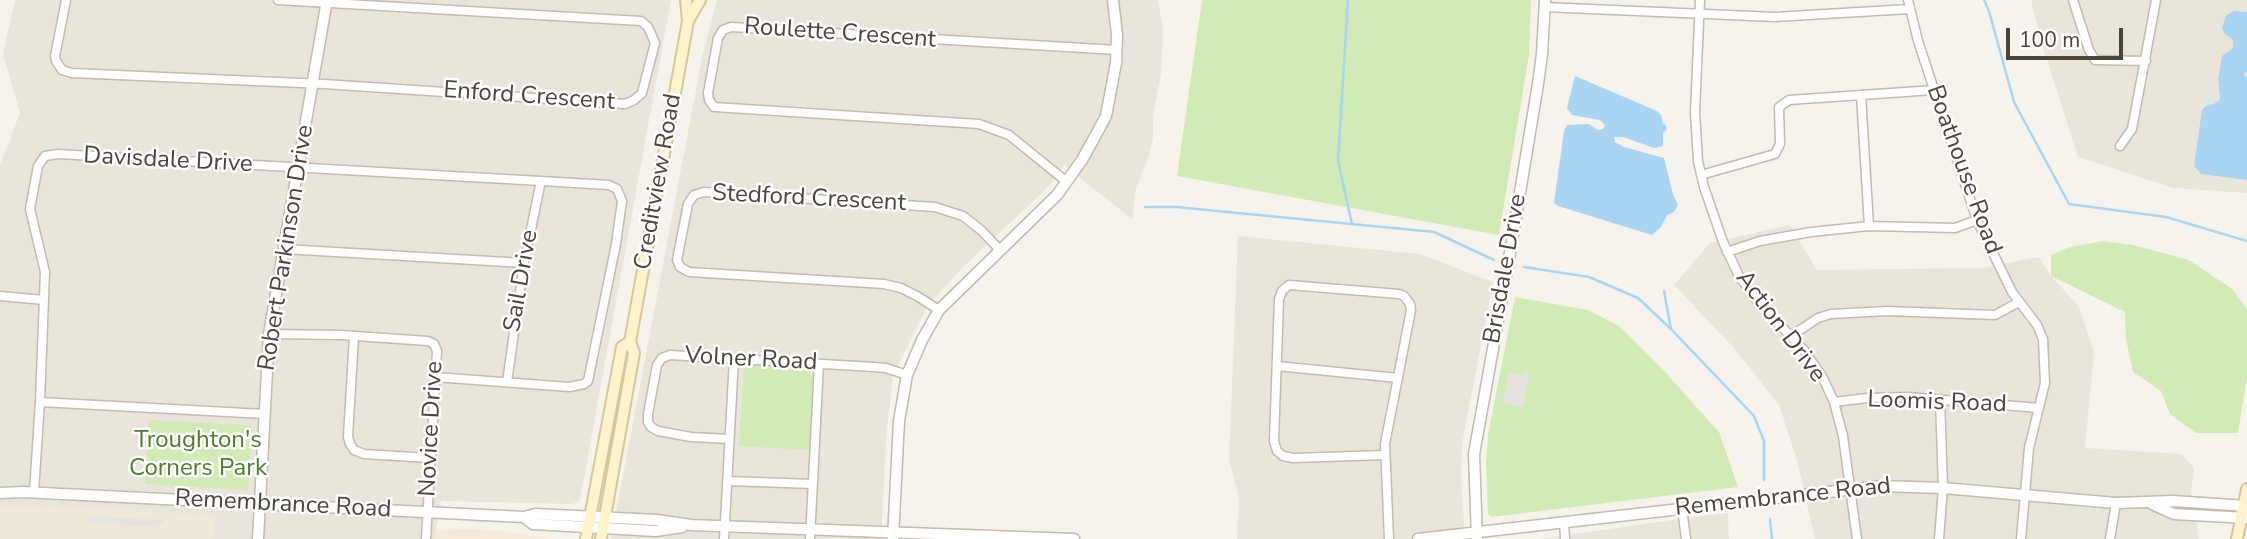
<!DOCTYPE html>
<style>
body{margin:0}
#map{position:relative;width:2247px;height:539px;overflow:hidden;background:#f6f3ec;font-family:"Nunito Sans",sans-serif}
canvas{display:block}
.scale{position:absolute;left:2006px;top:28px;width:117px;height:32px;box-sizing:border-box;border:4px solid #4b4439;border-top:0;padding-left:9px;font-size:21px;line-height:24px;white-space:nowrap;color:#4b4439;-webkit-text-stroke:5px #fff;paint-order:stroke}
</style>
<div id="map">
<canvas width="2247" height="539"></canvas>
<div class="scale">100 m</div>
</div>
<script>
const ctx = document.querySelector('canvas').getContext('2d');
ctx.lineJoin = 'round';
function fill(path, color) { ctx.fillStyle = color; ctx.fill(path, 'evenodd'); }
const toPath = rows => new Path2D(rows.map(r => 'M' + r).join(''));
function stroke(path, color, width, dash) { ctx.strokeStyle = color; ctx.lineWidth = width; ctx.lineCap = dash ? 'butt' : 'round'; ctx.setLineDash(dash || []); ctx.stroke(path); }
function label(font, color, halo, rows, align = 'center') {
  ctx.font = font + ' "Nunito Sans",sans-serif'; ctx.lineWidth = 5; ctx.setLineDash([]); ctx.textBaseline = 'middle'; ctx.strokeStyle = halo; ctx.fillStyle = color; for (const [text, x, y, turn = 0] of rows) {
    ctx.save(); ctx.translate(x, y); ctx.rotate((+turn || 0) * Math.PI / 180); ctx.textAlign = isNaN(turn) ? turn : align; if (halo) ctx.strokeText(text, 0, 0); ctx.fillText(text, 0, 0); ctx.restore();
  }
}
fill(toPath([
 [15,0,671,0,580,500,573,504,441,501,434,539,213,539,214,516,21,506,0,506,0,165,20,113,3,54],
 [717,0,1158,0,1163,28,1161,75,1153,116,1153,139,1148,159,1136,188,1132,219,1064,165,1050,185,962,268,934,299,924,313,893,376,887,427,881,539,611,539,703,53],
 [2031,0,2247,0,2247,193,2174,188,2078,157,2042,44],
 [1790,225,1817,270,1981,268,2039,257,2051,276,2079,307,2094,352,2085,448,2182,454,2194,468,2191,491,2199,539,1815,539,1797,460,1779,405,1733,347,1674,285,1710,243],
 [1238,236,1420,254,1493,282,1463,439,1461,473,1465,539,1237,539,1239,499,1229,459],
 [1728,513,1729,539,1538,539,1708,515]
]), '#eae5da');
fill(toPath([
 [473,529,500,531,555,539,434,539,435,530]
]), '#f7ead8');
fill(toPath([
 [0,506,21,506,214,516,213,539,0,539]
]), '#efe8d6');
fill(toPath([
 [1202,0,1531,0,1529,55,1499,235,1177,176],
 [2103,241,2133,245,2189,260,2232,289,2247,309,2247,376,2238,433,2196,433,2170,414,2161,391,2133,372,2126,339,2125,312,2051,276,2051,255,2070,247],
 [1515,297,1588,310,1619,326,1665,372,1719,432,1738,487,1492,517,1488,514,1486,464,1488,435],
 [749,364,803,367,814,378,810,450,739,446,744,365],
 [148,420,251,425,248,490,145,484]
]), '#d2eab5');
fill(toPath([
 [1509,372,1523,375,1524,372,1530,373,1523,407,1502,403],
 [91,516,164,520,159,527,87,523]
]), '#e5e3e0');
fill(toPath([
 [2234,11,2247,12,2247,72,2244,73,2244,76,2247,77,2247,180,2201,174,2194,166,2202,110,2207,105,2214,104,2220,99,2218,79,2222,56,2233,48,2233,40,2225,34,2222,28,2226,16],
 [1575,76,1657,111,1661,115,1663,124,1665,124,1667,129,1663,133,1663,146,1654,148,1623,137,1614,137,1615,142,1624,147,1664,158,1673,194,1678,205,1674,212,1667,215,1661,227,1652,235,1558,206,1554,203,1564,131,1567,125,1589,124,1598,130,1603,129,1605,125,1600,120,1572,115,1567,108]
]), '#a9d4f2');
stroke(toPath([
 [1348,0,1338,161,1352,224],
 [1984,0,1989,11,2014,102,2069,204,2166,217,2247,241],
 [1145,207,1176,207,1434,232,1494,260],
 [1524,267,1589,277,1638,298,1671,329,1754,416,1764,441,1764,480],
 [1664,291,1671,329],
 [1770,519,1772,539]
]), '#a9d4f2', 2.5);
const minor = toPath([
 [66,0,55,56,56,61,62,70,72,73,324,84,625,104,634,100,642,93,655,43,648,27,641,21,278,0],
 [1700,0,1695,112,1698,161,1704,187,1723,242,1739,276,1758,302,1804,350,1823,378,1834,402,1843,436,1857,539],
 [1908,0,1918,41,1977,220,2012,292,2037,325,2043,339,2045,383,2029,448,2021,539],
 [2073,0,2089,50,2095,60,2146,61],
 [1544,7,1775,17,1909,9],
 [1861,95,1869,226],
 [2120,146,2132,129,2156,0],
 [1701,175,1775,154,1780,144,1779,107,1789,100,1934,90],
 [1067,182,1009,135,979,124,714,107,709,100,708,93,718,38,723,30,731,27,1117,50],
 [284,249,524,263],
 [1727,252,1760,241,1811,232,1869,226,1955,228,1977,220],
 [0,296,44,300],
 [939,310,917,296,901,288,884,284,689,272,680,267,677,260,688,204,694,195,704,192,935,207,963,216,982,231,1000,250],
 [269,334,341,335,428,341,434,344,437,351,426,539],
 [354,336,348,437,350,444,354,450,364,454,430,458],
 [1791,336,1818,318,1831,314,1887,311,1995,315,2019,302],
 [1277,366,1398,378],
 [507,382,524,263,541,181],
 [40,402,265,414],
 [1834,402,1867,398,1908,397,2039,408],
 [729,439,691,437,658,431,651,427,648,422,648,414,657,365,662,358,670,355,874,367,886,368,907,375],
 [1385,455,1293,458,1283,456,1277,451,1274,441,1279,299,1282,291,1289,285,1399,294,1404,296,1410,304,1411,310,1385,444,1389,539],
 [728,481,813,484],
 [34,492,40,402,45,272,30,209,38,166,45,156,58,154,541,181,609,185,617,189,622,201,616,244,588,381,584,384,569,387,435,377],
 [1682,508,1686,539],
 [1564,522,1565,539],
 [724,539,734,359],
 [810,539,819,364],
 [1939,539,1943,488,1940,399],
 [2110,539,2116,503]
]);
const tertiary = toPath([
 [0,493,23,492,524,517,535,514,576,516,657,520,691,525,1074,539],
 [2152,504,2174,514,2247,518],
 [524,517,533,524,656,531,682,527],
 [893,538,899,421,907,375,922,340,939,310,1057,195,1082,160,1092,142,1106,116,1116,63,1117,34,1113,0],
 [258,539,269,334,327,0],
 [1418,539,1881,486,1943,488,2116,503,2173,501,2247,506],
 [1477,539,1474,454,1507,271,1538,84,1542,54,1545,0]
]);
const secondary = toPath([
 [688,21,700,0],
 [586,539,622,347,630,342],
 [601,539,634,353,630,342,688,21,686,0],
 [2237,539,2247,489]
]);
stroke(minor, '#c2bbae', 11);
stroke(tertiary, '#c2bbae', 13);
stroke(secondary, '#d6c79b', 14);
stroke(minor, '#fff', 8);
stroke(tertiary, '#fff', 10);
stroke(secondary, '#fff3cd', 10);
label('24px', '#4b4439', '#fff', [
 ["Roulette Crescent",840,34,4],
 ["Enford Crescent",529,97,4],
 ["Davisdale Drive",168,161,3],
 ["Boathouse Road",1963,170,70],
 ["Creditview Road",659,182,-80],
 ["Stedford Crescent",809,199,3],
 ["Robert Parkinson Drive",287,248,-81],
 ["Brisdale Drive",1506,269,-80],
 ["Sail Drive",522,281,-80],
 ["Action Drive",1780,327,53],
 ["Volner Road",751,360,3],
 ["Loomis Road",1937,403,2],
 ["Novice Drive",432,429,-87],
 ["Remembrance Road",1783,498,-6],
 ["Remembrance Road",283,505,3]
]);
label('24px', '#4a7f2a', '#fff', [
 ["Troughton's",198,441],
 ["Corners Park",198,469]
]);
</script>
